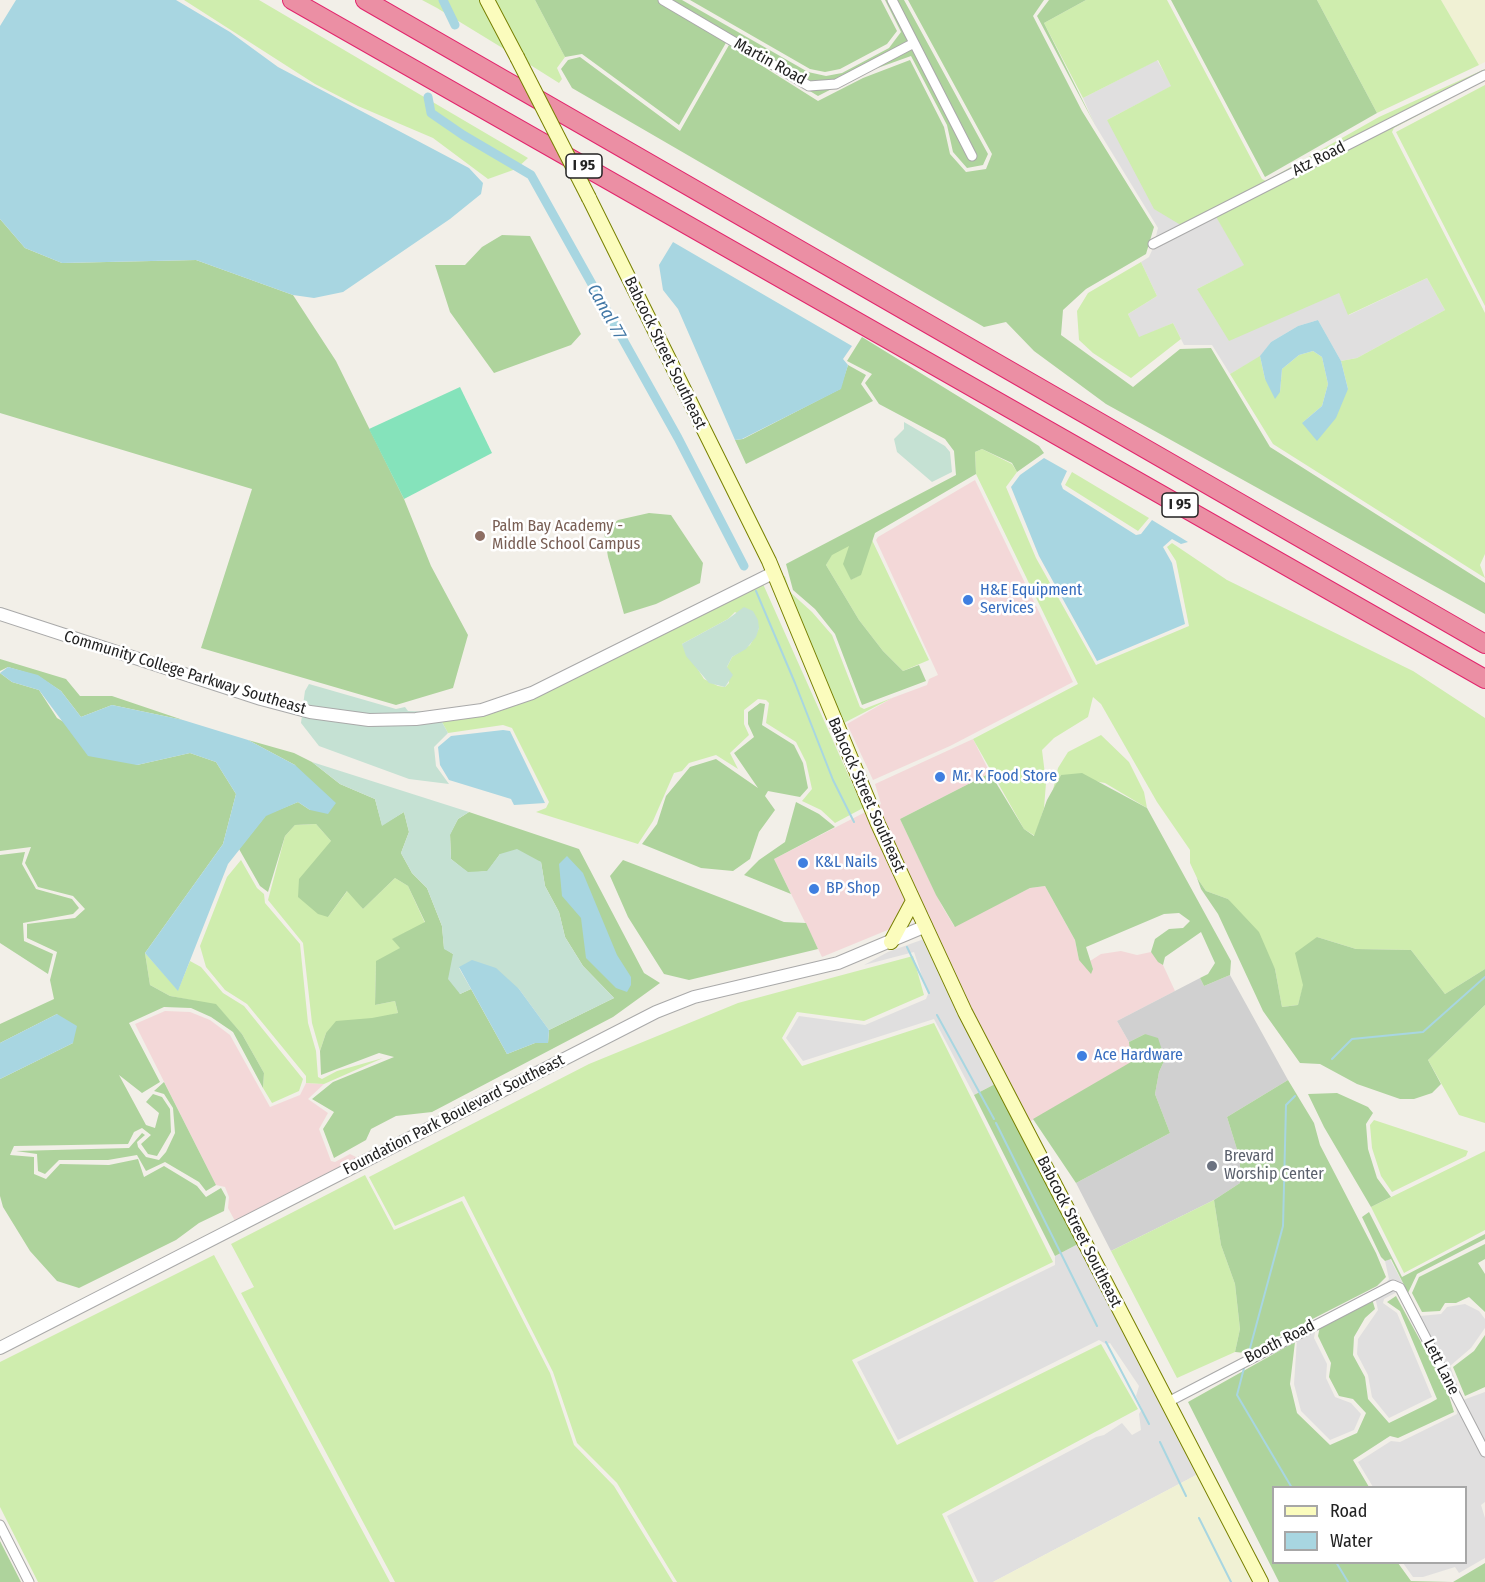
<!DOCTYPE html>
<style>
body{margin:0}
#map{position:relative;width:1485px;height:1582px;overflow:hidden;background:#f2efe8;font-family:"Fira Sans Condensed",sans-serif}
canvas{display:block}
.legend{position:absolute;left:1272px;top:1486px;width:195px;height:78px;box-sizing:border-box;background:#fff;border:2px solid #a7a7a7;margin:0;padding:8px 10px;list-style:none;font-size:18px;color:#222}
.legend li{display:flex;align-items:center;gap:12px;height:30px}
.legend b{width:30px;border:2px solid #a7a7a7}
</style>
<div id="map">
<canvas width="1485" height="1582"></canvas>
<ul class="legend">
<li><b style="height:8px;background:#fbfcbd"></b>Road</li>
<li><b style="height:16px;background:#a8d6e1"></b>Water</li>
</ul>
</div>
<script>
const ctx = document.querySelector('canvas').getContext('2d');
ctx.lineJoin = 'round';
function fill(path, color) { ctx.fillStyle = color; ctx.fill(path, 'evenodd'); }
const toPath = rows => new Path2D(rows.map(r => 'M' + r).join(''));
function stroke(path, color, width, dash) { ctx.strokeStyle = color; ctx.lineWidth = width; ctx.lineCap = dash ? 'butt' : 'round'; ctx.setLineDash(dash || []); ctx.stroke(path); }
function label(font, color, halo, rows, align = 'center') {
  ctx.font = font + ' "Fira Sans Condensed",sans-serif'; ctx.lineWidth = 5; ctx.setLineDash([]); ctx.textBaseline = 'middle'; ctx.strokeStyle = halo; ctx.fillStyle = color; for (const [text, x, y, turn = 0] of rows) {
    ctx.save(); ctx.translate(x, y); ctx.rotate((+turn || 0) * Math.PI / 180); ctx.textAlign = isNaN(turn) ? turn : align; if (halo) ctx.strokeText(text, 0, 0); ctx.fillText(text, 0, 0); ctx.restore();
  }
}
fill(toPath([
 [1157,60,1172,86,1107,120,1215,214,1245,265,1197,289,1339,293,1349,315,1427,278,1445,310,1357,358,1341,361,1318,320,1298,326,1271,342,1260,357,1230,374,1212,345,1184,345,1173,323,1139,338,1128,314,1157,296,1141,262,1149,257,1153,248,1158,228,1095,125,1083,98],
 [924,939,997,1083,974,1095,934,1019,803,1061,786,1038,799,1016,865,1025,926,999,928,994,914,952,864,965,888,952],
 [1080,1243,1200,1473,993,1582,978,1582,947,1516,1096,1437,1104,1435,1122,1423,1132,1435,1141,1430,1139,1414,1142,1409,1136,1396,1139,1386,1110,1343,1106,1344,1099,1340,898,1440,857,1362,1055,1265,1055,1256],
 [1390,1259,1420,1316,1441,1314,1447,1307,1465,1304,1479,1311,1485,1319,1485,1328,1471,1348,1450,1366,1463,1400,1485,1392,1485,1502,1481,1505,1485,1518,1485,1558,1459,1573,1455,1567,1423,1577,1413,1577,1403,1563,1466,1562,1466,1488,1373,1487,1358,1462,1391,1441,1400,1442,1457,1414,1456,1403,1397,1292,1384,1299,1383,1303,1397,1313,1432,1397,1389,1418,1372,1397,1368,1375,1357,1354,1358,1339,1378,1310,1375,1297,1389,1279,1385,1261],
 [1316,1327,1314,1338,1327,1364,1326,1378,1335,1397,1351,1403,1361,1414,1354,1430,1330,1440,1301,1411,1294,1384,1297,1339]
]), '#e0dfdf');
fill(toPath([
 [975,480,1073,682,950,746,873,780,847,724,892,698,927,685,929,679,938,675,876,540,878,537],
 [973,739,990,773,900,819,942,906,954,926,1030,888,1045,886,1075,940,1079,960,1093,969,1090,961,1101,954,1121,951,1137,955,1151,952,1163,965,1175,991,1117,1021,1129,1042,1132,1062,1024,1125,930,923,929,913,822,957,774,859,881,804,875,784],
 [165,1011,190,1012,210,1020,230,1035,270,1107,300,1095,306,1083,324,1084,308,1099,328,1113,319,1129,331,1161,335,1162,350,1154,358,1158,235,1221,228,1208,229,1197,225,1187,216,1185,135,1024]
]), '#f3d8d8');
fill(toPath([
 [1230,975,1288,1080,1227,1117,1240,1159,1240,1183,1214,1200,1111,1251,1076,1183,1170,1133,1155,1094,1159,1072,1165,1059,1145,1034,1129,1042,1117,1021,1200,978,1204,986]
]), '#d0d0d0');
fill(toPath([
 [1441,0,1485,0,1485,62,1479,65],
 [1200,1473,1256,1582,993,1582]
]), '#f0f1d4');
fill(toPath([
 [184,0,259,0,528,158,516,169,488,179,433,138,358,106,315,84],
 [422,0,482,0,509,52,437,8],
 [492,0,535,0,565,57,557,68,562,79,559,83,524,61],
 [1086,0,1167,0,1262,179,1266,181,1379,117,1485,69,1485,80,1394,128,1392,132,1485,313,1485,554,1480,565,1485,578,1273,444,1230,374,1260,356,1265,379,1280,392,1282,369,1299,355,1313,351,1322,357,1328,384,1322,406,1302,423,1348,389,1341,361,1357,358,1445,310,1427,278,1348,315,1339,293,1229,341,1197,289,1244,265,1215,215,1184,227,1154,209,1107,120,1171,86,1158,60,1083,98,1044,23],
 [1317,0,1441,0,1479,65,1377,113],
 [1485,85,1485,306,1396,132],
 [1141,262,1157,296,1128,314,1139,337,1173,323,1181,339,1131,378,1093,353,1079,340,1077,311,1088,293],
 [982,449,1012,464,1017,472,1006,487,1036,558,1096,665,1189,626,1176,561,1167,547,1172,543,1227,580,1413,671,1485,718,1485,969,1445,994,1411,950,1356,949,1317,937,1298,1005,1282,1007,1275,969,1228,899,1206,891,1197,878,1190,863,1190,850,1157,802,1101,704,1093,697,1088,717,1054,738,1042,750,1046,783,1044,808,1035,836,1024,829,973,739,1078,684,976,474,975,452],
 [1072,472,1149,518,1138,531,1065,485],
 [872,540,929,660,903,671,883,651,859,620,826,565,832,554,849,545,851,580,860,575],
 [785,576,790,592,812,612,832,635,860,707,864,709,892,698,840,725,780,578],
 [763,584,863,808,835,823,821,810,802,801,812,789,806,762,796,742,766,723,769,703,766,700,758,699,744,710,744,724,749,735,730,753,738,769,716,755,689,763,682,771,674,773,653,821,638,844,536,812,546,808,549,802,512,728,503,725,448,733,442,722,483,715,534,697],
 [735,612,759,628,750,645,732,657,727,667,729,683,725,687,718,686,704,679,682,644,728,619],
 [1101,735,1129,762,1144,792,1147,808,1105,783,1061,775,1053,790,1058,768,1068,752],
 [316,824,331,841,328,917,348,890,363,909,395,878,408,886,425,923,393,939,401,948,376,962,375,1005,395,1001,398,1013,326,1033,320,1051,312,1023,303,943,268,900,285,836,295,825],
 [241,860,257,888,264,894,265,903,300,944,308,1023,316,1051,318,1077,322,1079,337,1071,383,1058,324,1084,306,1083,306,1076,247,1004,225,990,206,967,200,946,227,877],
 [145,953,178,990,190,961,201,967,223,993,244,1006,303,1079,299,1091,272,1103,263,1088,264,1073,242,1034,216,1005,170,996,150,985],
 [913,956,924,995,864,1021,797,1012,782,1038,802,1066,934,1023,1053,1262,852,1360,897,1445,1101,1344,1138,1409,942,1514,974,1582,677,1582,617,1483,577,1443,553,1372,464,1196,395,1226,369,1177,589,1064,738,1003],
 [1485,1005,1485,1123,1459,1115,1428,1060],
 [1374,1120,1468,1151,1466,1156,1392,1192,1381,1176,1372,1148,1370,1125],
 [1485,1151,1485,1230,1404,1273,1371,1207],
 [365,1175,394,1230,462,1201,550,1373,574,1445,614,1486,673,1582,395,1582,241,1293,254,1287,231,1244],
 [1214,1200,1221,1245,1235,1284,1240,1329,1235,1352,1177,1378,1111,1251],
 [214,1255,390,1582,38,1582,0,1507,0,1362]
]), '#cfedae');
fill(toPath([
 [535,0,682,0,808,72,826,76,842,73,889,48,901,32,885,0,904,0,988,154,983,165,967,168,953,152,947,125,911,56,861,74,818,96,727,41,679,125,582,54,565,57],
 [690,0,881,0,897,31,887,44,840,69,825,72,810,69],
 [908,0,1044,0,1033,16,1082,111,1154,227,1146,254,1086,289,1063,310,1061,335,1133,387,1180,349,1211,348,1270,447,1485,583,1485,614,1106,404,1034,351,1006,322,984,327,572,88,561,69,568,60,580,57,680,131,729,45,818,101,863,78,910,60,944,127,950,154,966,172,986,169,992,154],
 [1049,0,1086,0,1044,23,1095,125,1037,16],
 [1171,0,1317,0,1377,113,1265,177],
 [0,219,25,248,62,263,196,260,293,295,336,361,404,499,431,566,468,635,453,688,396,705,201,648,252,489,0,413],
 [502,235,530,236,581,334,571,345,494,373,450,312,435,265,465,265,482,247],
 [862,337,1039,446,1044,453,1017,472,1012,463,982,449,975,452,976,474,875,533,861,575,851,580,843,564,849,546,832,555,826,565,859,620,883,651,903,671,919,665,926,681,862,705,835,634,815,609,793,590,786,564,956,475,954,451,945,439,879,404,865,383,872,374,847,361],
 [848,365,866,375,861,384,873,401,746,464,735,440,743,439,840,389],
 [649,513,671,515,703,563,700,583,656,604,624,614,608,557,604,532,618,520],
 [0,659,66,679,80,696,112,696,183,720,112,705,81,717,61,691,38,676,8,667,0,671],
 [0,673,12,682,39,690,57,718,137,765,190,753,216,762,236,794,223,844,145,953,150,985,170,996,216,1004,242,1034,264,1073,263,1088,233,1032,211,1017,191,1008,164,1007,129,1023,160,1082,142,1093,119,1075,146,1125,155,1128,159,1113,146,1102,153,1094,162,1097,170,1109,171,1132,157,1156,148,1154,141,1144,151,1135,142,1128,134,1132,128,1144,14,1146,10,1155,34,1157,34,1174,46,1179,60,1164,109,1165,138,1159,144,1177,164,1166,197,1186,206,1197,221,1188,226,1197,224,1211,199,1223,176,1240,79,1288,57,1281,30,1251,3,1207,0,1196,0,1079,73,1043,57,1014,0,1043,0,1024,54,999,50,980,57,952,27,938,27,924,75,918,85,909,73,896,38,887,25,863,31,847,0,851],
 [760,703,765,704,762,725,794,745,803,763,808,788,800,797,768,791,765,796,775,810,759,832,750,859,733,871,701,868,642,844,657,824,666,796,690,767,716,759,758,788,734,753,754,737,748,724,748,712],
 [248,740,294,753,312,762,340,784,375,799,382,825,404,812,409,832,401,853,412,873,427,888,442,926,444,948,453,954,460,994,471,989,507,1054,535,1043,548,1043,549,1030,614,998,583,966,565,937,559,912,545,886,541,862,500,854,488,871,468,873,451,859,450,834,458,819,469,812,579,849,644,973,660,983,613,1017,432,1112,396,1116,371,1129,366,1140,334,1158,323,1129,334,1112,312,1099,333,1082,394,1057,379,1053,321,1075,320,1051,326,1033,336,1021,372,1018,398,1013,395,1001,375,1005,376,961,400,948,392,939,425,922,408,886,395,878,363,909,347,891,328,917,318,914,298,897,299,879,331,841,316,824,295,825,285,836,268,892,260,886,239,849,266,815,298,802,310,810,295,765],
 [990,773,1024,829,1034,836,1047,800,1061,775,1082,773,1147,808,1231,961,1230,975,1204,986,1200,978,1208,974,1215,963,1201,932,1165,957,1163,965,1158,962,1151,952,1155,939,1169,929,1183,928,1190,921,1179,913,1164,914,1086,947,1093,969,1091,974,1079,960,1075,940,1045,886,1030,888,955,927,936,895,900,819],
 [796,802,819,814,835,827,774,859,791,894,744,875,759,860,785,842],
 [25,852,22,864,36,889,72,899,79,908,73,914,23,923,24,941,53,954,48,974,0,943,0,855],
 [623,860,784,922,806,923,818,949,689,980,664,974,628,917,610,876],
 [1197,878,1206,891,1228,899,1259,932,1275,969,1282,1007,1298,1005,1303,985,1295,953,1317,937,1356,949,1411,950,1445,994,1485,969,1485,1005,1428,1060,1441,1084,1432,1093,1414,1099,1400,1099,1357,1084,1320,1064,1300,1063,1263,1011,1218,914,1201,889],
 [1145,1034,1158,1038,1165,1059,1159,1072,1155,1094,1170,1133,1076,1183,1033,1119,1131,1062,1129,1042],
 [1288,1080,1314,1123,1320,1145,1376,1253,1386,1277,1377,1286,1246,1353,1235,1352,1240,1329,1235,1284,1221,1245,1214,1200,1240,1183,1240,1159,1227,1117],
 [164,1082,216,1185,206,1191,199,1182,165,1162,146,1171,137,1155,108,1160,59,1160,45,1174,38,1171,37,1154,16,1151,129,1148,142,1133,145,1135,137,1142,138,1147,146,1157,159,1160,166,1152,175,1133,173,1108,164,1094,154,1091],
 [997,1083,1080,1243,1055,1256,974,1095],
 [1337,1093,1368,1107,1373,1113,1366,1124,1368,1149,1377,1178,1391,1197,1371,1207,1324,1127,1308,1094],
 [1369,1212,1402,1277,1485,1234,1485,1239,1417,1274,1408,1293,1391,1259,1385,1261,1381,1257,1362,1217],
 [1485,1244,1485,1259,1478,1263,1485,1274,1485,1312,1469,1297,1456,1303,1445,1303,1440,1311,1422,1312,1412,1293,1419,1277],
 [1396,1296,1447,1390,1454,1412,1398,1438,1390,1436,1353,1460,1369,1487,1274,1488,1274,1562,1398,1563,1411,1581,1453,1582,1485,1563,1485,1582,1279,1582,1188,1402,1295,1342,1290,1384,1297,1413,1330,1445,1357,1433,1366,1413,1353,1399,1339,1396,1329,1377,1331,1363,1318,1336,1320,1326,1372,1299,1375,1309,1365,1318,1354,1337,1353,1355,1365,1377,1368,1399,1389,1423,1430,1403,1437,1399,1400,1311,1387,1302],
 [1485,1335,1485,1387,1465,1396,1453,1367,1474,1351],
 [0,1541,21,1582,0,1582]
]), '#aed39c');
fill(toPath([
 [904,422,945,446,950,452,952,472,932,482,897,452,894,439,904,429],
 [744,607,753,611,758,620,759,628,756,637,746,649,732,657,727,667,733,675,725,687,709,683,686,656,682,644,728,619],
 [309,684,396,709,405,707,408,711,437,712,369,715,303,705,305,691],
 [302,715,442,722,448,733,434,747,436,766,449,784,409,779,319,746,301,723],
 [312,762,469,812,458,819,450,835,451,859,468,872,487,871,500,854,517,849,541,862,545,886,559,912,565,937,583,966,614,998,549,1030,519,989,459,968,471,989,460,994,448,979,453,954,444,949,442,926,427,888,412,873,401,853,409,832,404,812,382,826,375,799,340,784]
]), '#c5e1d3');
fill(toPath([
 [460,387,492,453,404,499,369,429]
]), '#85e3bb');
fill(toPath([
 [16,0,176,0,230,32,278,67,469,168,483,183,481,194,450,219,343,292,314,298,293,295,196,260,62,263,25,248,0,219,0,26],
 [673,242,852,346,843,359,848,365,841,389,742,439,735,440,678,309,663,290,659,265],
 [1318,320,1341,361,1348,389,1336,418,1317,441,1302,423,1322,406,1328,384,1322,357,1313,351,1299,355,1282,369,1280,392,1275,399,1265,379,1260,356,1271,342,1298,326],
 [1044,458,1067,471,1061,484,1063,489,1136,535,1141,534,1152,520,1188,542,1181,544,1172,539,1163,547,1172,563,1185,624,1097,661,1039,556,1011,487,1020,475],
 [8,667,38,675,61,691,81,717,112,705,183,720,248,740,295,765,336,803,328,814,310,810,298,802,266,816,228,864,178,991,145,953,223,844,236,794,216,762,190,753,137,765,88,756,39,690,12,682,0,673],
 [503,730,510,731,545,803,514,805,511,799,449,780,440,765,438,747,451,736],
 [567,856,583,873,617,955,631,977,631,985,627,992,616,988,586,958,581,918,562,896,559,864],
 [472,960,496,968,519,989,549,1030,548,1043,535,1043,507,1054,459,967],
 [57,1014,77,1026,73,1043,0,1079,0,1043]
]), '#a8d6e1');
stroke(toPath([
 [756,591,795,683,833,780,854,822],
 [907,947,929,993],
 [937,1015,994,1119],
 [1332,1059,1352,1039,1423,1032,1485,977],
 [996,1123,1097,1326],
 [1106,1342,1149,1424],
 [1249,1352,1283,1226,1286,1105,1295,1096],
 [1244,1368,1237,1395,1292,1488],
 [1160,1442,1186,1496],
 [1199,1518,1231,1582],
 [1336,1562,1348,1582]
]), '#a8d6e1', 2);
stroke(toPath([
 [443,0,455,25],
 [428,97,431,113,463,135,531,175,678,438,744,566]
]), '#a8d6e1', 9);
const minor = toPath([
 [663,0,809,86,836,84,914,43],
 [892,0,972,156],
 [1153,244,1485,75],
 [1168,1402,1393,1285,1400,1288,1485,1452],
 [0,1525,29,1582]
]);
const tertiary = toPath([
 [0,614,261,699,310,712,369,720,416,719,482,710,532,693,773,573],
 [0,1348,656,1012,694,997,838,963,926,926]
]);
const secondary = toPath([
 [487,0,517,57],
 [589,198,769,561,878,824,965,1012,1261,1582],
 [891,942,913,901]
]);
const motorway = toPath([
 [292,0,1485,679],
 [365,0,1485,644]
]);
stroke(minor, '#a9a9a9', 11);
stroke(tertiary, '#a9a9a9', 14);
stroke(secondary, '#788001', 16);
stroke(motorway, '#e2246c', 20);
stroke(minor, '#fff', 9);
stroke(tertiary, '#fff', 12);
stroke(secondary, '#fbfcbd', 14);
stroke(motorway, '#eb8fa4', 18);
const secondaryBridge = toPath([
 [517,57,589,198]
]);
stroke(secondaryBridge, '#788001', 16, []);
stroke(secondaryBridge, '#fbfcbd', 14);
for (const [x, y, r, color] of [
 [480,536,6,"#8d6e63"],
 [968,600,6,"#3f7fe0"],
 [940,777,6,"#3f7fe0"],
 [803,863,6,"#3f7fe0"],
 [814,889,6,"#3f7fe0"],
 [1082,1056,6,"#3f7fe0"],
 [1212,1166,6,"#6b7280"]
]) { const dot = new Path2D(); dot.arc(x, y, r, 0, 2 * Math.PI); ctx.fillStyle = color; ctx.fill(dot); stroke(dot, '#fff', 2); }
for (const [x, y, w] of [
 [584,166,36],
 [1180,505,36]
]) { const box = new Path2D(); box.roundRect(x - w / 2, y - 12, w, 24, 4.5); ctx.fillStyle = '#fff'; ctx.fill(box); stroke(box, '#222', 1.5); }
label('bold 15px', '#222', null, [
 ["I 95",584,166],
 ["I 95",1180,505]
]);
label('16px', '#222', '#fff', [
 ["Martin Road",770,62,29],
 ["Atz Road",1319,159,-27],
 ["Babcock Street Southeast",665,353,64],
 ["Community College Parkway Southeast",185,673,17],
 ["Babcock Street Southeast",866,795,66],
 ["Foundation Park Boulevard Southeast",454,1115,-27],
 ["Babcock Street Southeast",1079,1232,63],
 ["Booth Road",1280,1342,-27],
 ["Lett Lane",1441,1367,63]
]);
label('16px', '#785e54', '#fff', [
 ["Palm Bay Academy -",492,527],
 ["Middle School Campus",492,545]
], 'left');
label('16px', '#366cbe', '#fff', [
 ["H&E Equipment",980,591],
 ["Services",980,609],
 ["Mr. K Food Store",952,777],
 ["K&L Nails",815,863],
 ["BP Shop",826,889],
 ["Ace Hardware",1094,1056]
], 'left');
label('16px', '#5b616d', '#fff', [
 ["Brevard",1224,1157],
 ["Worship Center",1224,1175]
], 'left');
label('italic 18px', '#4378a6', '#fff', [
 ["Canal 77",606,312,61]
]);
</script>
